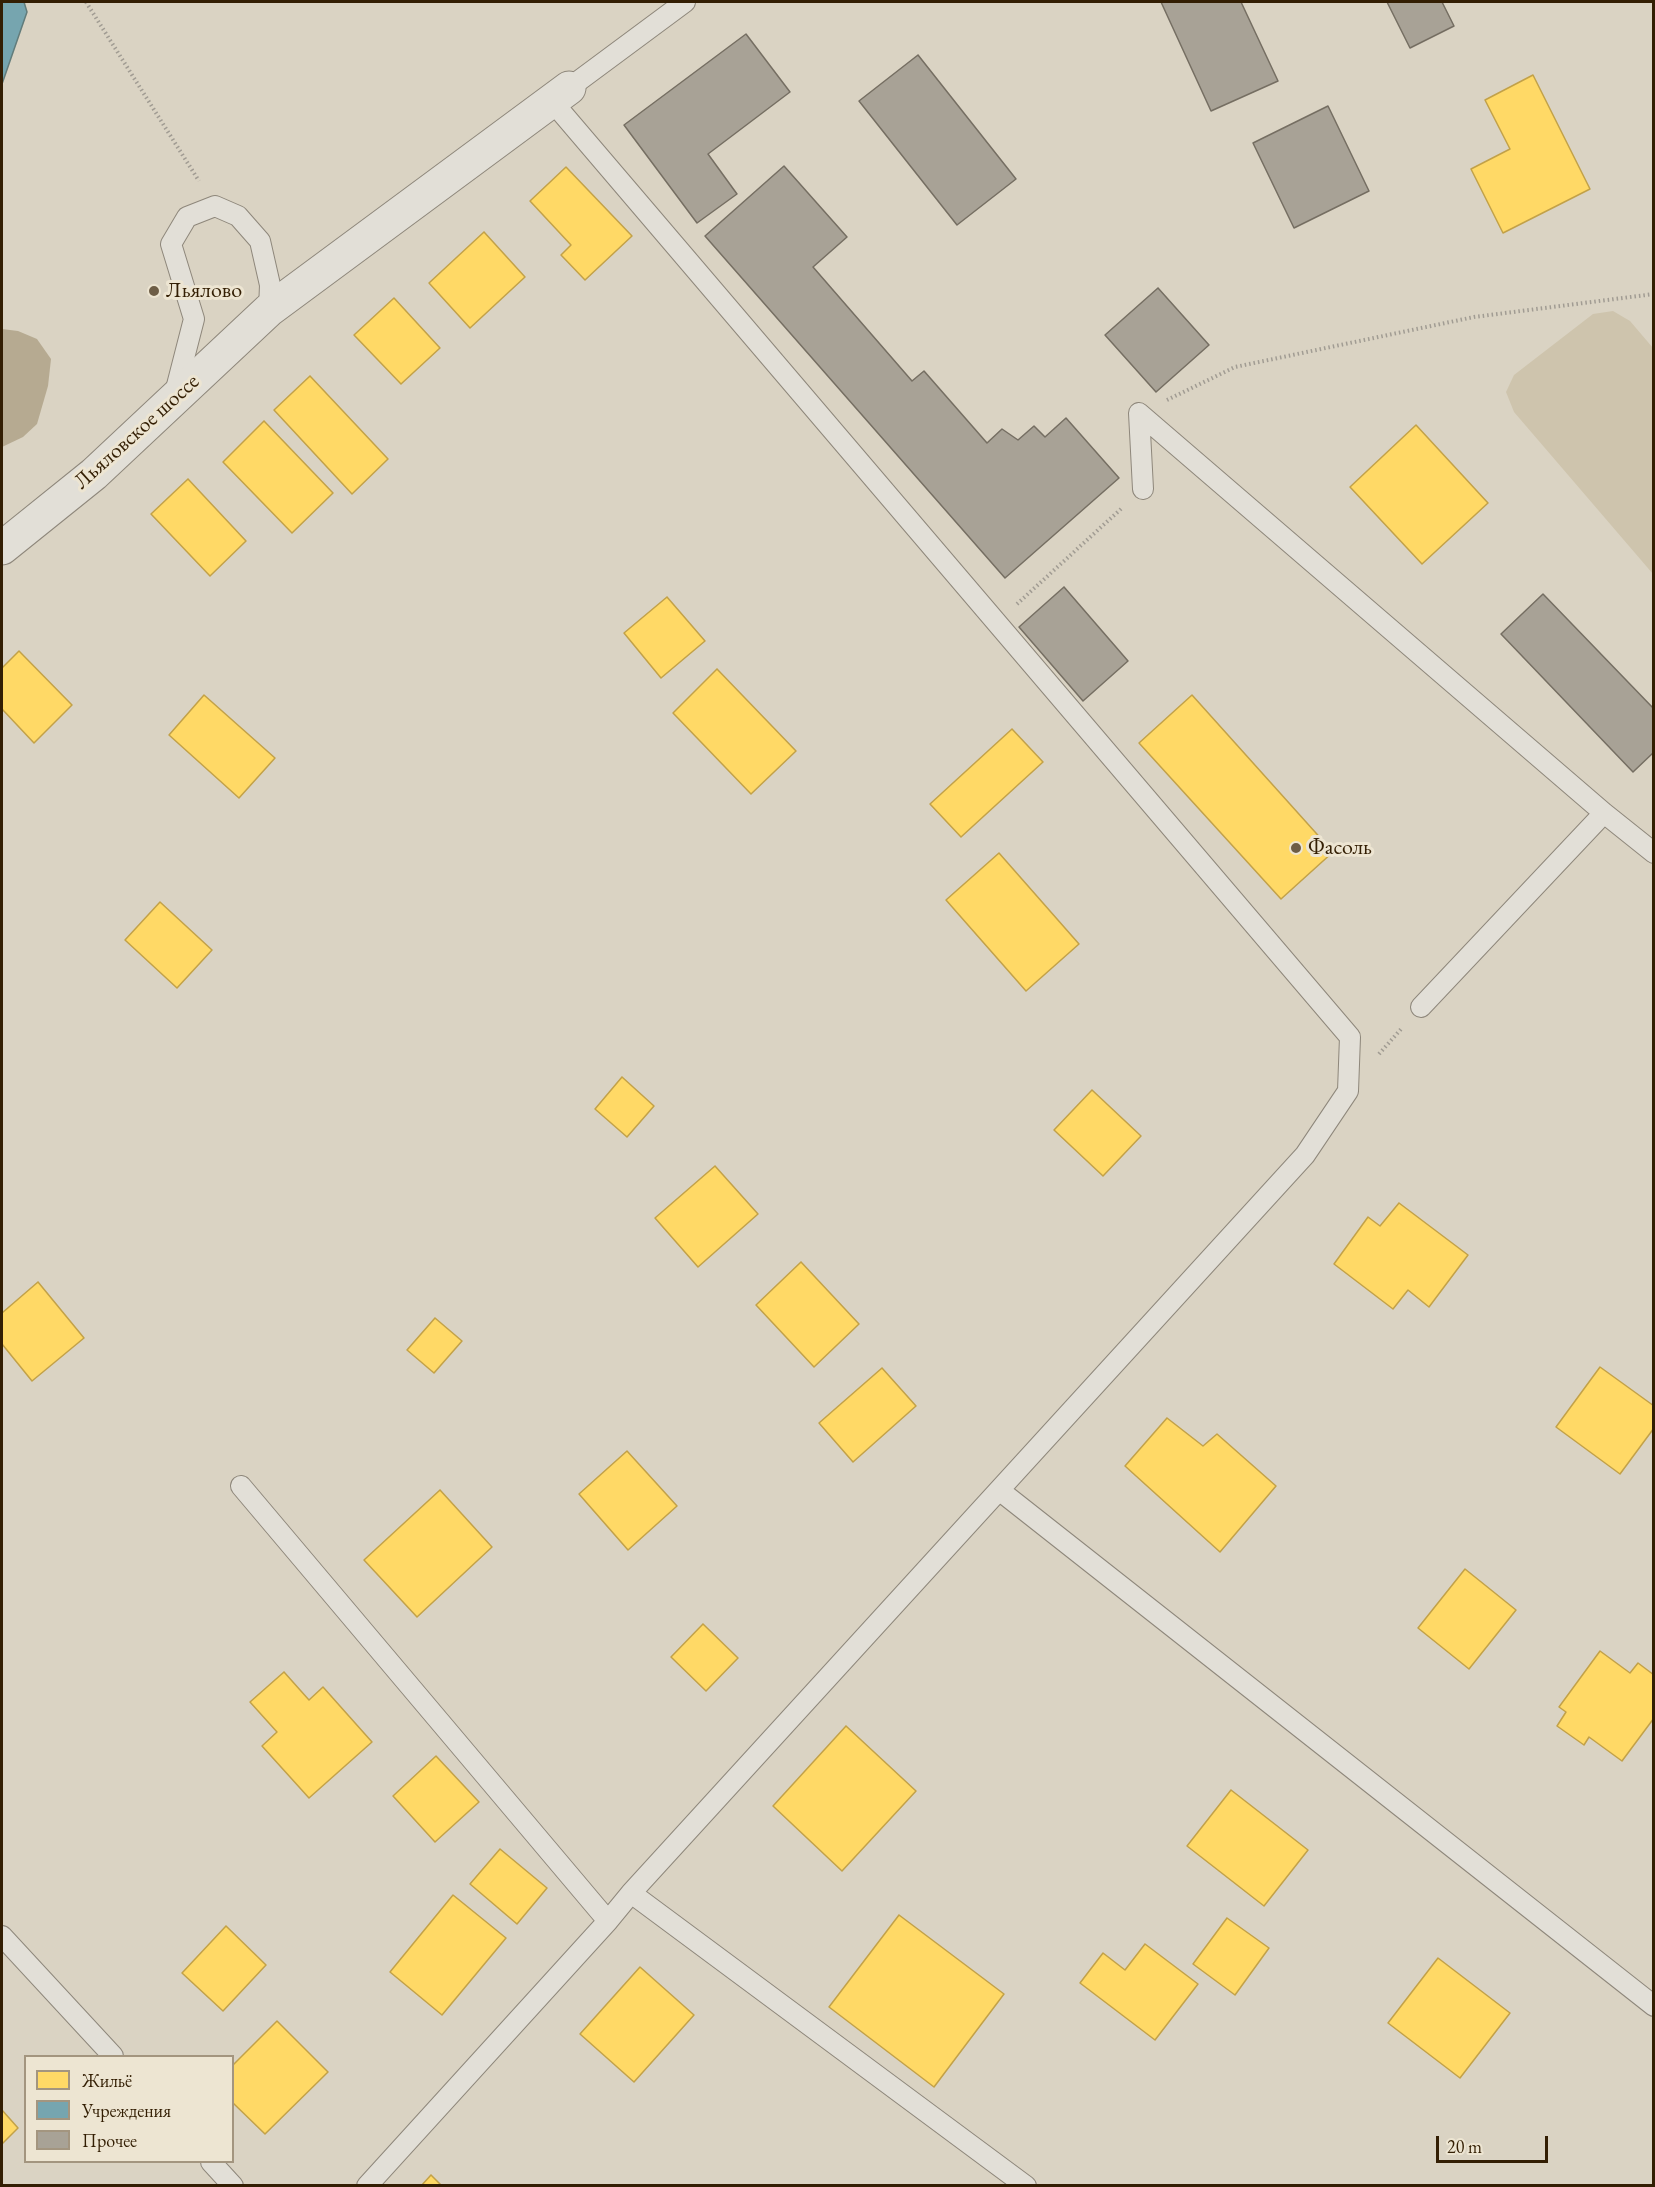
<!DOCTYPE html>
<meta charset="utf-8">
<style>
body{margin:0}
#map{position:relative;width:1655px;height:2187px;overflow:hidden;background:#dad3c3;font-family:"EB Garamond",serif}
canvas{display:block}
.frame{position:absolute;inset:0;border:3px solid #331e03;pointer-events:none}
.legend{position:absolute;left:24px;top:2055px;width:210px;height:108px;box-sizing:border-box;background:#ede5d2;border:2px solid #a3957f;margin:0;padding:8px 10px;list-style:none;font-size:18px;color:#331e03}
.legend li{display:flex;align-items:center;gap:12px;height:30px}
.legend b{width:30px;border:2px solid #a3957f}
.scale{position:absolute;left:1436px;top:2136px;width:112px;height:27px;box-sizing:border-box;border:3px solid #331e03;border-top:0;padding-left:8px;font-size:18px;line-height:21px;white-space:nowrap;color:#331e03;-webkit-text-stroke:4px #ede5d2;paint-order:stroke}
</style>
<div id="map">
<canvas width="1655" height="2187"></canvas>
<div class="frame"></div>
<ul class="legend">
<li><b style="height:16px;background:#ffd966"></b>Жильё</li>
<li><b style="height:16px;background:#76a5af"></b>Учреждения</li>
<li><b style="height:16px;background:#a8a296"></b>Прочее</li>
</ul>
<div class="scale">20 m</div>
</div>
<script>
const ctx = document.querySelector('canvas').getContext('2d');
ctx.lineJoin = 'round';
function fill(path, color) { ctx.fillStyle = color; ctx.fill(path, 'evenodd'); }
const toPath = rows => new Path2D(rows.map(r => 'M' + r).join(''));
function stroke(path, color, width, dash) { ctx.strokeStyle = color; ctx.lineWidth = width; ctx.lineCap = dash ? 'butt' : 'round'; ctx.setLineDash(dash || []); ctx.stroke(path); }
function label(font, color, halo, rows, align = 'center') {
  ctx.font = font + ' "EB Garamond",serif'; ctx.lineWidth = 6; ctx.setLineDash([]); ctx.textBaseline = 'middle'; ctx.strokeStyle = halo; ctx.fillStyle = color; for (const [text, x, y, turn = 0] of rows) {
    ctx.save(); ctx.translate(x, y); ctx.rotate((+turn || 0) * Math.PI / 180); ctx.textAlign = isNaN(turn) ? turn : align; if (halo) ctx.strokeText(text, 0, 0); ctx.fillText(text, 0, 0); ctx.restore();
  }
}
fill(toPath([
 [1613,311,1630,321,1653,348,1653,574,1514,412,1506,392,1514,375,1593,314]
]), '#cec4ad');
fill(toPath([
 [2,329,18,331,37,339,51,359,48,386,37,424,23,437,2,447]
]), '#b6aa91');
const homes = toPath([
 [1533,75,1590,189,1503,233,1471,169,1510,149,1485,100,1533,75],
 [566,167,632,236,585,280,561,255,571,245,530,201,566,167],
 [484,232,525,277,470,328,429,283,484,232],
 [394,298,440,348,401,384,354,335,394,298],
 [310,376,388,459,352,494,274,410,310,376],
 [264,421,333,493,292,533,223,462,264,421],
 [1416,425,1488,503,1422,564,1350,487,1416,425],
 [188,479,246,541,210,576,151,514,188,479],
 [667,597,705,641,661,678,624,633,667,597],
 [19,651,72,705,34,743,2,709,2,668,19,651],
 [717,669,796,751,751,794,673,713,717,669],
 [204,695,275,758,239,798,169,735,204,695],
 [1192,695,1333,852,1281,899,1139,743,1192,695],
 [1012,729,1043,762,961,837,930,804,1012,729],
 [999,853,1079,944,1026,991,946,900,999,853],
 [160,902,212,950,177,988,125,940,160,902],
 [622,1077,654,1106,627,1137,595,1109,622,1077],
 [1092,1090,1141,1136,1103,1176,1054,1130,1092,1090],
 [715,1166,758,1214,698,1267,655,1218,715,1166],
 [1399,1203,1468,1255,1429,1307,1408,1290,1393,1309,1334,1264,1368,1217,1380,1226,1399,1203],
 [801,1262,859,1324,814,1367,756,1305,801,1262],
 [38,1282,84,1338,32,1381,2,1344,2,1313,38,1282],
 [435,1318,462,1341,434,1373,407,1350,435,1318],
 [1600,1367,1654,1406,1654,1428,1620,1474,1556,1427,1600,1367],
 [882,1368,916,1406,853,1462,819,1423,882,1368],
 [1167,1418,1203,1446,1217,1434,1276,1486,1220,1552,1125,1466,1167,1418],
 [627,1451,677,1506,628,1550,579,1494,627,1451],
 [440,1490,492,1547,417,1617,364,1560,440,1490],
 [1465,1569,1516,1610,1469,1669,1418,1628,1465,1569],
 [703,1624,738,1658,706,1691,671,1657,703,1624],
 [1600,1651,1630,1673,1638,1663,1654,1675,1654,1718,1622,1761,1589,1737,1584,1745,1557,1726,1566,1712,1559,1707,1600,1651],
 [284,1672,309,1700,323,1687,372,1742,309,1798,262,1746,277,1732,250,1702,284,1672],
 [846,1726,916,1791,842,1871,773,1806,846,1726],
 [436,1756,479,1802,435,1842,393,1796,436,1756],
 [1231,1790,1308,1850,1264,1906,1187,1846,1231,1790],
 [500,1849,547,1888,517,1924,470,1884,500,1849],
 [453,1895,506,1938,442,2015,390,1972,453,1895],
 [899,1915,1004,1994,934,2087,829,2007,899,1915],
 [1227,1918,1269,1948,1235,1995,1193,1964,1227,1918],
 [226,1926,266,1965,223,2011,182,1973,226,1926],
 [1145,1944,1198,1984,1155,2040,1080,1983,1103,1953,1125,1970,1145,1944],
 [1438,1958,1510,2013,1460,2078,1388,2023,1438,1958],
 [640,1967,694,2015,634,2082,580,2034,640,1967],
 [277,2021,328,2072,265,2134,232,2102,232,2066,277,2021],
 [2,2110,18,2128,2,2144,2,2110],
 [431,2175,442,2186,421,2186,431,2175]
]);
fill(homes, '#ffd966');
stroke(homes, '#c2a148', 1.5);
const public = toPath([
 [2,2,24,2,27,12,2,84,2,2]
]);
fill(public, '#76a5af');
stroke(public, '#627c7b', 1.5);
const building = toPath([
 [1161,2,1241,2,1278,81,1211,111,1161,2],
 [1387,2,1442,2,1454,26,1410,48,1387,2],
 [746,34,790,92,708,154,737,194,697,223,624,125,746,34],
 [918,55,1016,179,957,225,859,101,918,55],
 [1328,106,1369,191,1294,228,1253,143,1328,106],
 [784,166,847,237,813,267,912,381,924,371,987,443,1002,429,1018,440,1034,426,1045,437,1066,418,1119,478,1005,578,705,236,784,166],
 [1158,288,1209,345,1156,392,1105,335,1158,288],
 [1064,587,1128,661,1083,701,1019,627,1064,587],
 [1543,594,1654,709,1654,752,1633,772,1501,634,1543,594]
]);
fill(building, '#a8a296');
stroke(building, '#756e62', 1.5);
const lane = toPath([
 [569,88,685,2],
 [175,393,194,319,171,244,187,217,215,206,238,216,260,241,270,285,269,310],
 [1143,489,1139,413,1604,813,1654,853],
 [1421,1007,1604,813],
 [241,1486,608,1921],
 [999,1490,1654,2006],
 [631,1893,1026,2186],
 [2,1936,113,2056],
 [211,2162,233,2186],
 [367,2186,608,1921,631,1893,1305,1155,1348,1091,1350,1037,551,100]
]);
const street = toPath([
 [2,548,94,474,269,310,569,88]
]);
stroke(lane, '#8e877b', 22);
stroke(street, '#8e877b', 35);
stroke(toPath([
 [86,2,199,181],
 [1167,400,1235,367,1474,317,1654,294],
 [1017,604,1122,508],
 [1379,1054,1402,1028]
]), '#a19c93', 4, [1.5, 3]);
stroke(lane, '#e2dfd7', 20);
stroke(street, '#e2dfd7', 33);
for (const [x, y, r, color] of [
 [154,291,6,"#6d5d46"],
 [1296,848,6,"#6d5d46"]
]) { const dot = new Path2D(); dot.arc(x, y, r, 0, 2 * Math.PI); ctx.fillStyle = color; ctx.fill(dot); stroke(dot, '#ede5d2', 2); }
label('22px', '#331e03', '#ede5d2', [
 ["Льялово",166,291],
 ["Фасоль",1308,848]
], 'left');
label('22px', '#331e03', '#ede5d2', [
 ["Льяловское шоссе",137,432,-42]
]);
</script>
